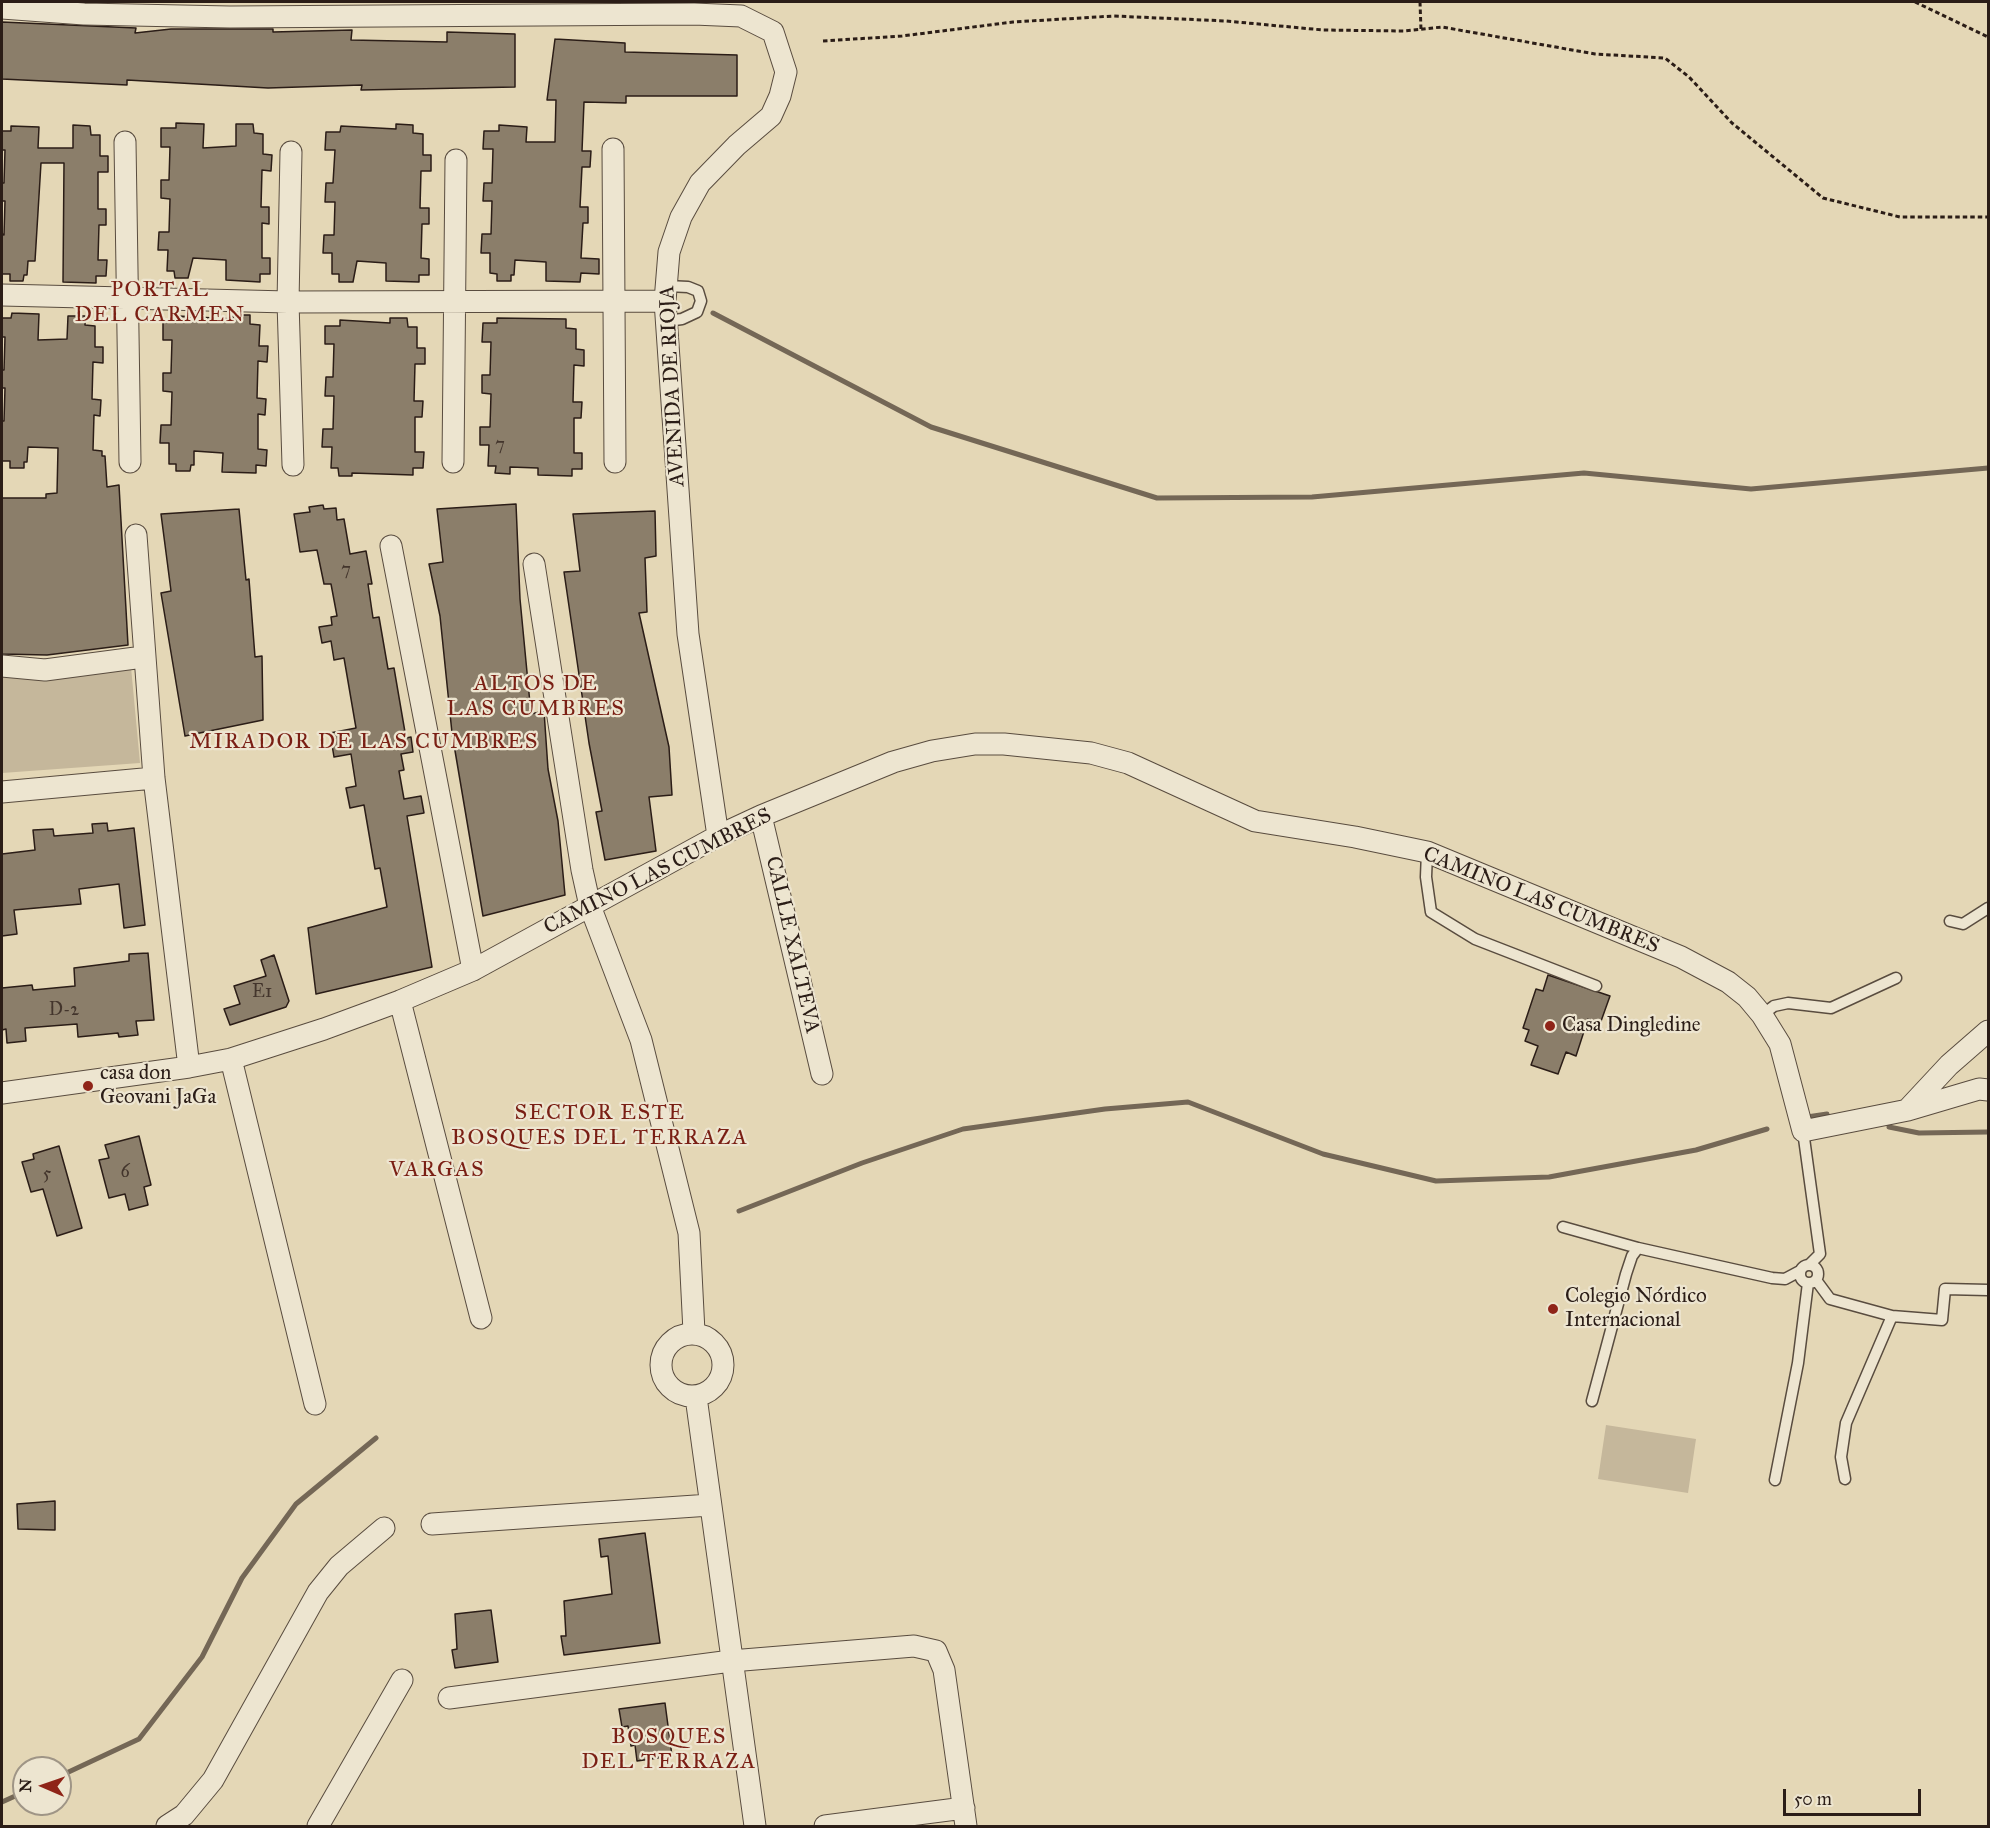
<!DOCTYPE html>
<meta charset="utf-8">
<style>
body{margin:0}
#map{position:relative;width:1990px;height:1828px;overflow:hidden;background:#e4d7b6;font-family:"IM FELL Great Primer",serif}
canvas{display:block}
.frame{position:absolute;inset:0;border:3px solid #2b1d17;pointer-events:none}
.north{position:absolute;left:12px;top:1756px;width:60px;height:60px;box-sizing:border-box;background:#ede5d0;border:2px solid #9f9586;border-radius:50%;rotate:272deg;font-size:16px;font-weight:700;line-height:24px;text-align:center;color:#2b1d17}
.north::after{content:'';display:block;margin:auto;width:21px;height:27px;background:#8f2418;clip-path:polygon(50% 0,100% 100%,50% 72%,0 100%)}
.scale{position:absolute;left:1783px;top:1789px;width:138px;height:27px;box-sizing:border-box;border:3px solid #2b1d17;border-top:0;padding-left:8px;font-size:18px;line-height:21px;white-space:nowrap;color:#2b1d17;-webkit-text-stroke:4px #ede5d0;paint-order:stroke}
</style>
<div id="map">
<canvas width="1990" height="1828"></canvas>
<div class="frame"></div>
<div class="north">N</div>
<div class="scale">50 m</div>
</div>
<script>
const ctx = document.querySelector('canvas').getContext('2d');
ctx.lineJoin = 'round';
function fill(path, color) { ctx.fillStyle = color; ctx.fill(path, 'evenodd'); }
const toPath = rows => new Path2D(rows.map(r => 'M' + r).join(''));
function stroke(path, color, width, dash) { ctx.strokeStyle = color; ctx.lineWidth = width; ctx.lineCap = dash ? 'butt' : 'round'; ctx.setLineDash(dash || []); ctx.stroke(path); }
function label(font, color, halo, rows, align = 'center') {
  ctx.font = font + ' "IM FELL Great Primer",serif'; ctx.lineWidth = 4.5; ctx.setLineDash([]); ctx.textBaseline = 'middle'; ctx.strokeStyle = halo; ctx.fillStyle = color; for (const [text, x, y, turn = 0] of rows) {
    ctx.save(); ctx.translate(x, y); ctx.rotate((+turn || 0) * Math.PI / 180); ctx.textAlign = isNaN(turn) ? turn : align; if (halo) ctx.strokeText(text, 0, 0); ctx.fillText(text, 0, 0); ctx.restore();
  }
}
fill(toPath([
 [131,667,140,763,2,773,2,676],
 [1606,1425,1696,1439,1688,1493,1598,1479]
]), '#c5b79b');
stroke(toPath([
 [713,313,931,427,1157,498,1312,497,1584,473,1751,489,1988,468],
 [1807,1117,1827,1114],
 [1889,1127,1919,1133,1988,1132],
 [739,1211,862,1163,963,1129,1105,1109,1188,1102,1323,1154,1436,1181,1549,1177,1696,1150,1767,1129],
 [60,1776,139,1739,202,1657,242,1578,296,1504,376,1438],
 [2,1802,24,1792]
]), '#746756', 5);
const building = toPath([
 [2,22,136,28,135,33,171,29,273,29,273,32,352,30,351,40,447,42,447,32,515,34,515,87,361,90,362,85,268,88,127,80,127,85,2,79,2,22],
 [555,39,625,43,625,52,737,55,737,96,626,96,626,103,584,102,582,151,591,151,590,167,582,167,580,207,588,207,588,223,583,223,581,258,599,259,599,274,581,273,580,282,546,281,546,262,515,260,514,275,511,275,511,281,497,281,497,274,490,273,490,253,481,253,482,234,491,234,492,201,483,201,484,183,492,183,493,149,483,149,484,131,499,131,499,125,527,127,526,142,555,142,556,100,547,100,555,39],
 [176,123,204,124,203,148,236,146,236,124,253,124,254,133,263,134,263,154,272,155,271,171,262,170,261,207,269,207,269,224,262,223,262,258,270,258,270,274,260,274,260,282,226,280,226,260,193,258,188,278,175,278,174,271,167,271,168,250,158,250,159,232,169,232,170,199,161,198,161,180,169,180,170,147,161,147,161,128,176,128,176,123],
 [396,124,413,125,413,133,423,134,423,155,431,155,431,171,421,171,420,208,429,208,429,224,422,224,421,258,429,259,429,275,419,275,419,282,386,281,386,263,357,261,353,282,339,282,339,274,332,274,332,253,323,253,324,235,334,235,335,202,325,202,326,183,333,183,335,150,325,150,326,132,340,132,341,126,396,129,396,124],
 [73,125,90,126,91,135,100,135,100,156,108,156,108,172,98,172,98,209,106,209,106,225,99,225,98,260,107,260,106,276,96,276,96,283,63,282,64,163,41,163,35,261,28,261,27,275,24,275,23,281,10,281,10,274,2,274,2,234,4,235,5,201,2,201,2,183,4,183,5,150,2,150,2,131,11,131,11,126,39,127,38,148,73,148,73,125],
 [12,313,39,314,38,340,67,339,68,316,85,316,85,325,95,326,95,347,103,347,103,363,93,362,92,399,101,400,100,416,94,415,93,450,102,451,102,456,105,456,107,487,119,485,128,645,47,655,2,654,2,498,46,498,46,494,57,493,58,448,28,447,27,462,24,462,24,468,10,468,10,461,2,461,2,421,4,421,5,388,2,388,2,370,4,370,5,337,2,337,2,318,11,318,12,313],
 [233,315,250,315,250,324,260,325,259,346,268,346,267,362,258,361,257,398,266,399,265,415,258,414,258,449,267,450,266,466,256,465,256,473,222,472,223,453,194,451,194,465,191,465,190,471,176,471,176,464,169,464,169,443,160,443,161,425,171,425,172,392,163,391,163,373,171,373,172,340,163,340,163,321,178,321,178,316,233,319,233,315],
 [390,318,407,318,408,327,417,327,417,348,425,348,425,364,415,364,414,401,423,401,422,417,415,417,415,452,424,452,423,468,413,468,413,475,352,473,352,476,339,476,338,468,331,468,332,447,322,447,323,429,333,429,334,396,325,396,326,377,333,377,334,344,325,344,325,326,340,326,340,320,390,323,390,318],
 [497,318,566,319,566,328,576,329,576,349,584,350,584,366,574,365,573,402,582,402,581,418,574,418,574,453,582,453,582,469,572,469,572,476,538,475,538,468,510,467,510,474,495,473,496,466,488,466,489,445,480,445,480,427,490,427,491,394,482,393,482,375,490,375,491,342,482,342,483,323,497,323,497,318],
 [516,504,520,599,531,714,544,711,548,769,558,821,565,895,483,916,452,733,440,616,429,564,443,562,437,509,516,504],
 [323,505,324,509,336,508,337,520,344,519,350,554,366,551,372,584,368,584,373,618,379,617,388,669,394,668,406,738,411,737,413,752,401,754,404,770,399,771,404,799,421,796,424,813,407,816,432,967,316,994,308,928,387,907,380,868,375,869,364,805,350,808,346,788,356,786,351,754,334,757,330,733,356,728,344,658,334,660,331,641,322,643,319,627,332,625,331,617,337,616,331,584,324,584,317,550,300,552,294,514,310,512,309,507,323,505],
 [239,509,246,580,249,579,255,657,262,656,263,720,185,736,161,593,171,591,161,514,239,509],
 [655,511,656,556,645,558,647,612,639,613,669,747,672,795,649,797,656,851,605,860,596,812,602,811,589,743,564,572,580,571,573,514,655,511],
 [107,823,108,831,134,828,145,925,124,928,119,884,79,889,81,904,14,910,17,934,2,936,2,854,35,850,33,830,53,829,54,836,93,833,92,824,107,823],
 [148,953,154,1020,136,1021,138,1035,119,1037,118,1033,78,1037,77,1024,25,1028,26,1041,7,1043,6,1029,2,1030,2,988,32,985,33,990,75,986,74,968,129,961,129,954,148,953],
 [274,955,289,1001,286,1007,230,1025,224,1009,240,1004,234,986,266,976,261,960,274,955],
 [1548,975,1610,996,1600,1024,1588,1019,1576,1056,1566,1052,1558,1074,1531,1065,1538,1046,1525,1041,1529,1030,1523,1028,1536,989,1543,991,1548,975],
 [139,1136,151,1185,144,1187,148,1205,129,1210,125,1194,109,1198,99,1160,109,1158,105,1145,139,1136],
 [59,1146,82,1228,57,1236,43,1189,31,1192,22,1162,34,1159,33,1154,59,1146],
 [55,1501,55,1530,18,1529,17,1504,55,1501],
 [645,1533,660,1643,564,1655,561,1636,566,1636,564,1601,612,1594,608,1556,601,1557,599,1539,645,1533],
 [491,1610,498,1662,455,1668,452,1650,457,1649,455,1614,491,1610],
 [665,1703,672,1756,637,1761,635,1745,631,1746,628,1726,622,1727,619,1709,665,1703]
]);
fill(building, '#8b7e6a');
stroke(building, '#2b1d17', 1.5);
const lane = toPath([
 [667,286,688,287,698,291,701,301,697,312,682,319,667,321],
 [1427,852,1426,877,1431,912,1475,939,1596,986],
 [1950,921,1963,924,1988,908],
 [1762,1015,1774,1006,1788,1003,1831,1008,1896,978],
 [1803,1131,1820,1254,1810,1264],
 [1563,1227,1638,1248],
 '1800 1274a9 9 0 1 1 18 0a9 9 0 1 1-18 0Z',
 [1816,1280,1830,1299,1892,1316,1942,1320,1945,1289,1988,1290],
 [1592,1401,1626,1274,1632,1256,1638,1248,1772,1278,1785,1279,1800,1271],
 [1845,1479,1841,1457,1846,1423,1892,1316],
 [1775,1480,1798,1363,1808,1283]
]);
const street = toPath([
 [2,8,84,14,230,17,694,14,741,16,773,32,786,72,780,96,771,116,737,145,700,183,681,217,669,252,665,301,688,634,718,836],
 [125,142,130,462],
 [613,149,615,462],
 [291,152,288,302,293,465],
 [2,295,288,302,665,301],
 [453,462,456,160],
 [136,535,154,778,189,1067],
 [391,546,473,970],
 [534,564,582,870,590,906,641,1040,689,1233,694,1332],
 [2,666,45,670,143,657],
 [2,792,154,778],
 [761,816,822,1074],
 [400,1001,481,1318],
 [231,1059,315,1404],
 [2,1093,189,1067,231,1059,324,1029,400,1001,473,970,718,836,761,816,893,762,932,751,975,744,1004,744,1091,753,1128,763,1255,821,1355,837,1427,852,1681,957,1728,982,1747,997,1762,1015,1780,1044,1803,1131,1908,1110,1979,1089,1988,1090],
 [1908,1109,1949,1065,1988,1031],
 '661 1365a31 31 0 1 1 62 0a31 31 0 1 1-62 0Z',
 [696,1397,755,1826],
 [432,1524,710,1505],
 [449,1698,731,1661,914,1646,936,1651,944,1670,966,1826],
 [167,1826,184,1815,213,1780,318,1592,339,1566,384,1528],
 [318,1826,402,1680],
 [825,1826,964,1808]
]);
stroke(lane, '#594c3f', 13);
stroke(street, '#594c3f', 23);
stroke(toPath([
 [1420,2,1421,30],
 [1915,2,1988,37],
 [823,41,902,36,1013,22,1114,16,1226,21,1323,30,1404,31,1442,27,1595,54,1665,58,1689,77,1732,123,1823,198,1900,217,1988,217]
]), '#2b1d17', 3, [4.5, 3]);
stroke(lane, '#ede5d0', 10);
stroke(street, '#ede5d0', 21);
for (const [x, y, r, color] of [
 [1550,1026,6,"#8f2418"],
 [88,1086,6,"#8f2418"],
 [1553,1309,6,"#8f2418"]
]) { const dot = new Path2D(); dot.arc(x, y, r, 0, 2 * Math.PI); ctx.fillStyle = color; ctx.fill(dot); stroke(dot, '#ede5d0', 2); }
label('18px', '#43352c', null, [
 ["7",500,446],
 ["7",346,571],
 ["E1",262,993],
 ["D-2",64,1011],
 ["6",125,1173],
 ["5",47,1175]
]);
label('21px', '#2b1d17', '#ede5d0', [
 ["AVENIDA DE RIOJA",673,386,-93],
 ["CAMINO LAS CUMBRES",658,872,-27],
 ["CAMINO LAS CUMBRES",1541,901,22],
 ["CALLE XALTEVA",792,945,77]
]);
label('21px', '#2b1d17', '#ede5d0', [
 ["Casa Dingledine",1562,1026],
 ["casa don",100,1074],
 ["Geovani JaGa",100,1098],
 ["Colegio Nórdico",1565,1297],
 ["Internacional",1565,1321]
], 'left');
ctx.letterSpacing = '1.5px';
label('22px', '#7a1f14', '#ede5d0', [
 ["PORTAL",160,291],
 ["DEL CARMEN",160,316],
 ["ALTOS DE",536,685],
 ["LAS CUMBRES",536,710],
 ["MIRADOR DE LAS CUMBRES",364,743],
 ["SECTOR ESTE",600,1114],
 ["BOSQUES DEL TERRAZA",600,1139],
 ["VARGAS",437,1171],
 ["BOSQUES",669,1738],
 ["DEL TERRAZA",669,1763]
]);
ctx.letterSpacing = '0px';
</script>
